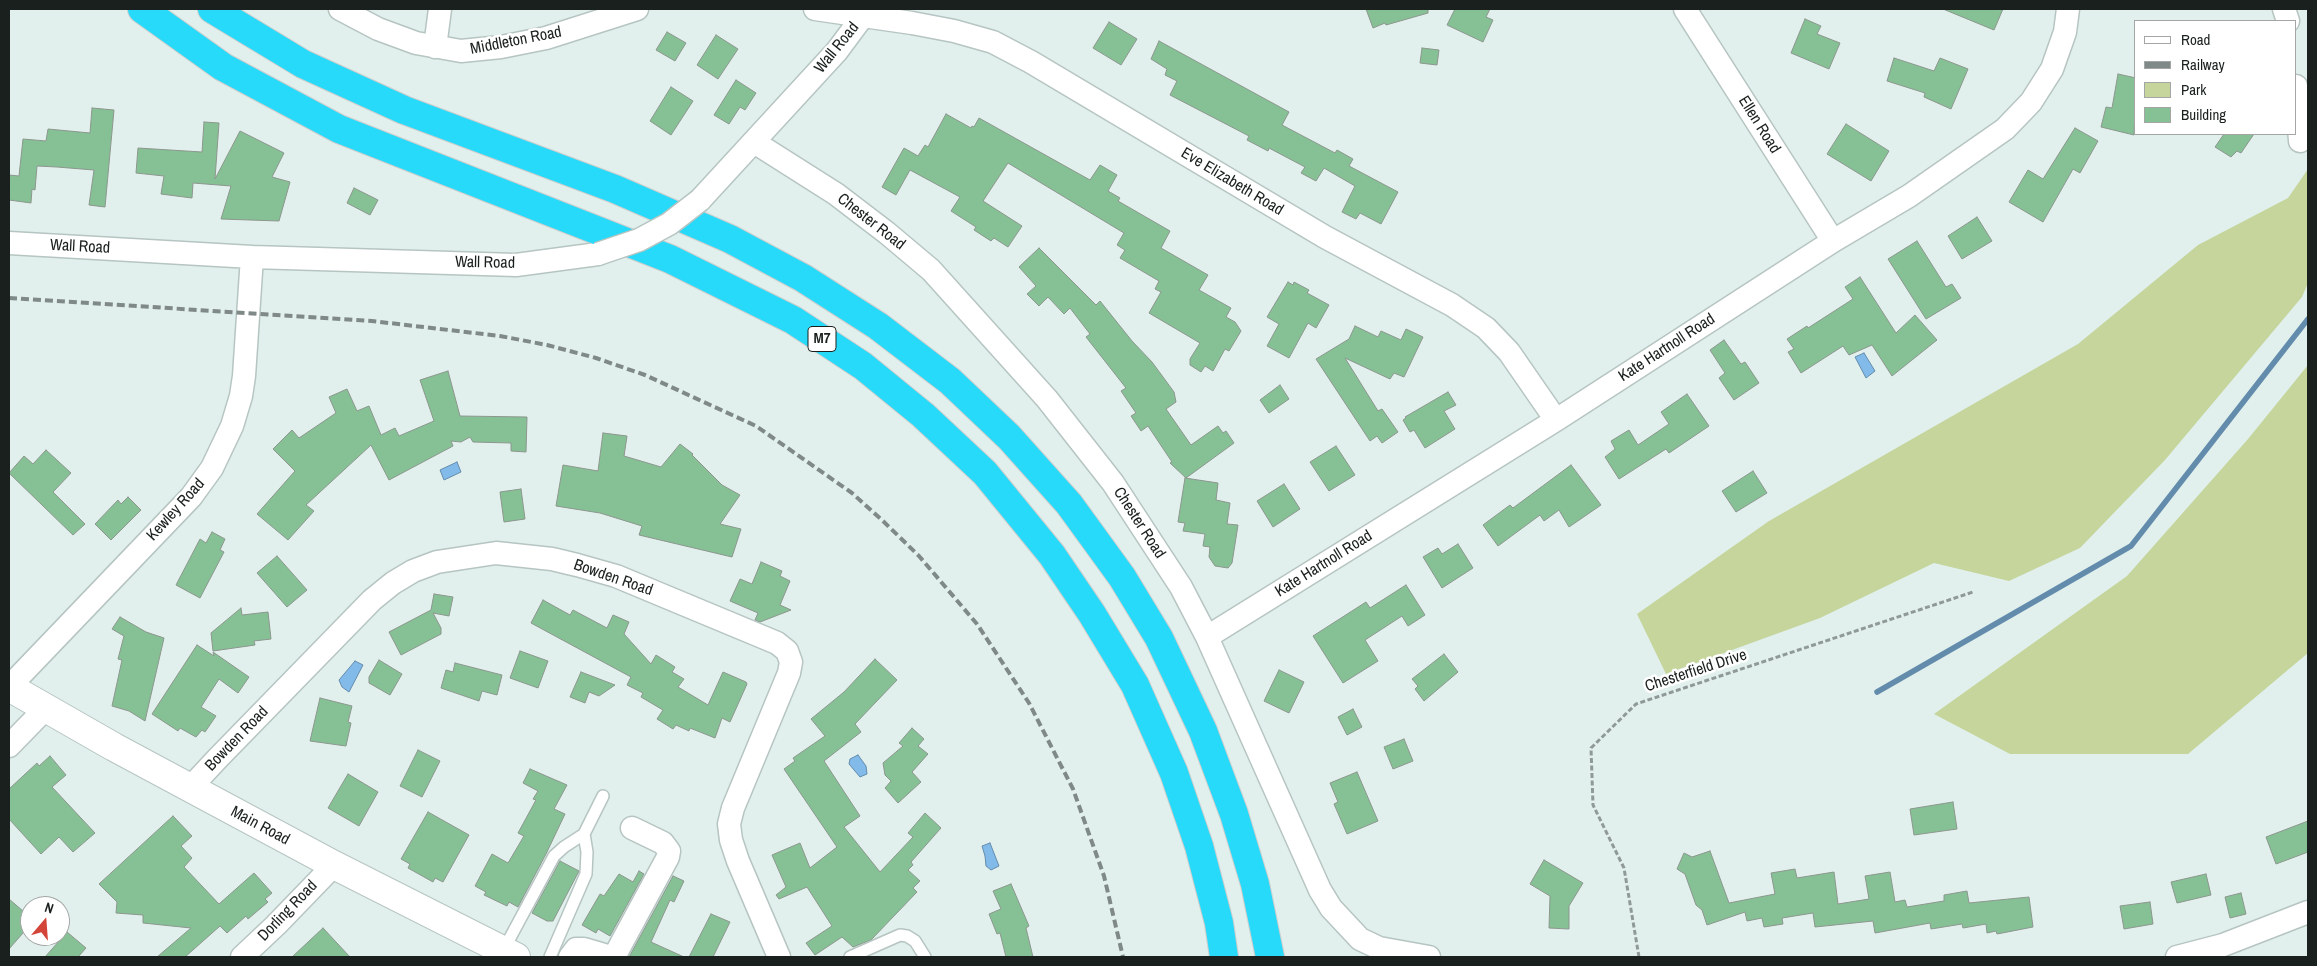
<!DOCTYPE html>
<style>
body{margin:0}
#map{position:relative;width:2317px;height:966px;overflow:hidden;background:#e1f0ed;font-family:"Archivo Narrow",sans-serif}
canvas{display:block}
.frame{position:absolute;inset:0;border:10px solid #1a201e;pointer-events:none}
.legend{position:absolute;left:2134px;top:20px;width:162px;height:115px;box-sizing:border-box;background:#fff;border:1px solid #a3a6a5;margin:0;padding:6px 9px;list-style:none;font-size:15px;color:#1a201e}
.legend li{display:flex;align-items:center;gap:10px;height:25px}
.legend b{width:25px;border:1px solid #a3a6a5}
.north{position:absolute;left:20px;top:896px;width:50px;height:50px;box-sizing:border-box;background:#fff;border:1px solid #a3a6a5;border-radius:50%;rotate:18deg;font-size:14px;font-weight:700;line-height:20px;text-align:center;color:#1a201e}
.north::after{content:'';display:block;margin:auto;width:18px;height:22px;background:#d34539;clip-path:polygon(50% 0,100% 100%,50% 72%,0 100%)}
</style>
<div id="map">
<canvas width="2317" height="966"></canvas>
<div class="frame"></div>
<ul class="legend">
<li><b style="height:6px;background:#fff"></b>Road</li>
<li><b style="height:6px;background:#7f8987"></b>Railway</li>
<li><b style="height:14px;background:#c5d59c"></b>Park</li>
<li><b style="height:14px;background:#85c194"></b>Building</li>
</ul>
<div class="north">N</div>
</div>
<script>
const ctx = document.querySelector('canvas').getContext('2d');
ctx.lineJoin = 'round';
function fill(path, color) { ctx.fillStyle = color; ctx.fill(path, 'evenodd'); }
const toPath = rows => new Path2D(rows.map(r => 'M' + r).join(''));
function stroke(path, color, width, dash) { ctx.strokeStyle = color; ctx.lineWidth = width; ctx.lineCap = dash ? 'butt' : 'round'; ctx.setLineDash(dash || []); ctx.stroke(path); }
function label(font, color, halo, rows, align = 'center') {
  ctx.font = font + ' "Archivo Narrow",sans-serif'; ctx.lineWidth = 5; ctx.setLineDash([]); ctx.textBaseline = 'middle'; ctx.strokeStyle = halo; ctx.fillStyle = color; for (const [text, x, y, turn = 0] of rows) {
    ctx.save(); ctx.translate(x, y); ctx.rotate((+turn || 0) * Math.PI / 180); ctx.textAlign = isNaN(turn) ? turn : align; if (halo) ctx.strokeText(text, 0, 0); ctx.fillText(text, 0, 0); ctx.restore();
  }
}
fill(toPath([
 [2308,169,2308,283,2302,297,2165,460,2080,548,2009,581,1934,563,1820,618,1666,674,1637,614,1769,521,2078,344,2198,245,2288,198],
 [2308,365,2308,653,2188,754,2010,754,1934,714,2127,576,2248,439]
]), '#c5d59c');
const water = toPath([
 [1864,353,1875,371,1866,378,1855,357,1864,353],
 [457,462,461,472,444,480,440,470,457,462],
 [355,661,363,665,349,692,342,687,339,680,355,661],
 [858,755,866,766,867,774,860,777,849,764,850,759,858,755],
 [990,843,999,866,991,870,986,866,985,856,982,846,990,843]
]);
fill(water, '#82bae9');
stroke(water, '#638cac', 1);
stroke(toPath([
 [1877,692,2131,546,2308,319]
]), '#638cac', 5.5);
const building = toPath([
 [1366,9,1428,9,1428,13,1386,25,1385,23,1373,28,1366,9],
 [1455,9,1490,9,1486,17,1493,20,1483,42,1447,25,1455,9],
 [1943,9,2003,9,1994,30,1943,9],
 [1805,19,1821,26,1817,34,1840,43,1829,69,1791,53,1805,19],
 [1109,22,1137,39,1121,65,1093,48,1109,22],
 [667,32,686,43,675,61,656,50,667,32],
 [716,35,738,49,718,79,697,65,716,35],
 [1159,41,1289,112,1282,125,1335,153,1337,150,1353,159,1349,166,1398,192,1381,224,1360,213,1356,219,1342,212,1355,186,1324,168,1316,181,1301,173,1305,167,1269,148,1268,151,1247,140,1249,136,1170,95,1177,81,1165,75,1167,69,1151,59,1159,41],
 [1422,48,1439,50,1437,65,1420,63,1422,48],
 [1894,58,1934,71,1940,58,1968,69,1951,109,1924,97,1925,93,1887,81,1894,58],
 [2118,74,2136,78,2134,135,2101,127,2106,107,2112,108,2118,74],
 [736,80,756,93,745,110,740,107,729,124,714,115,736,80],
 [671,87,693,101,671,135,650,121,671,87],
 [92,108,114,110,105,207,89,205,94,170,57,167,37,166,35,190,32,189,31,203,9,200,9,175,19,176,23,139,46,141,48,129,90,133,92,108],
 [946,114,971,128,972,126,974,127,979,118,1090,180,1100,165,1117,175,1108,191,1120,198,1118,201,1170,231,1161,248,1208,275,1199,290,1231,308,1226,317,1235,322,1241,331,1229,351,1225,349,1213,371,1205,366,1201,372,1190,365,1190,359,1200,343,1149,313,1161,292,1155,289,1159,281,1120,258,1125,250,1117,245,1124,233,1008,163,983,201,1022,226,1008,247,994,238,991,241,974,230,976,227,951,211,960,197,910,170,896,195,882,187,904,148,918,156,925,145,928,147,946,114],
 [204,122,219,123,215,179,240,131,284,153,272,177,290,182,279,221,221,219,231,186,193,183,192,198,161,194,164,176,136,173,138,148,202,152,204,122],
 [1846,124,1889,151,1871,181,1827,154,1846,124],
 [2075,128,2098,141,2080,173,2073,169,2043,222,2009,202,2028,170,2043,179,2075,128],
 [2224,134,2254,134,2241,153,2237,151,2231,157,2215,147,2224,134],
 [354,188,378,200,370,215,347,203,354,188],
 [1977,217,1992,241,1962,259,1948,236,1977,217],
 [1917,241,1946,287,1952,284,1961,298,1926,319,1888,259,1917,241],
 [1039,248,1096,305,1100,301,1132,341,1152,362,1174,392,1176,402,1166,409,1191,445,1218,426,1223,433,1226,431,1234,443,1186,478,1170,463,1172,462,1148,426,1141,431,1131,416,1136,413,1121,391,1126,388,1086,337,1090,334,1070,308,1064,314,1048,297,1039,306,1027,294,1036,286,1019,267,1039,248],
 [1860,277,1896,333,1915,315,1937,340,1892,376,1872,345,1849,355,1843,346,1801,373,1788,352,1794,349,1787,339,1807,326,1808,328,1853,299,1845,287,1860,277],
 [1288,282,1293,285,1294,282,1309,290,1307,293,1329,305,1316,328,1308,323,1289,358,1267,346,1279,324,1267,317,1288,282],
 [1355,326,1378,337,1381,331,1401,340,1406,329,1423,337,1404,377,1394,373,1390,379,1345,358,1378,411,1382,409,1398,432,1382,443,1377,436,1370,441,1316,359,1349,339,1355,326],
 [1724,340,1741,364,1745,362,1759,383,1734,400,1719,378,1725,373,1710,350,1724,340],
 [448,371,460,416,527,417,526,452,511,451,511,443,473,442,470,437,461,442,451,441,453,446,389,480,371,445,306,505,314,511,288,540,257,514,295,471,273,449,292,430,299,438,336,413,329,397,347,389,357,411,369,406,381,435,395,428,399,436,434,421,420,380,448,371],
 [1280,385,1289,399,1269,413,1260,400,1280,385],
 [1448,392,1456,405,1444,411,1455,429,1425,448,1414,430,1410,432,1403,420,1406,418,1405,417,1448,392],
 [1687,394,1709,426,1669,453,1666,449,1619,479,1605,457,1615,449,1611,441,1629,430,1638,445,1669,424,1661,412,1687,394],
 [603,433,627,436,624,456,661,467,680,444,693,454,692,455,722,485,740,495,720,524,741,529,732,557,639,535,642,526,600,513,556,506,563,465,598,471,603,433],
 [1336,446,1355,475,1329,491,1310,462,1336,446],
 [46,450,71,473,53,492,85,524,73,535,9,473,24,456,33,464,46,450],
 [1571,465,1601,505,1569,527,1559,510,1544,521,1540,515,1498,546,1483,525,1510,505,1513,508,1571,465],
 [1753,471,1767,493,1736,512,1722,491,1753,471],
 [1185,478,1218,483,1216,500,1230,503,1227,524,1238,525,1232,563,1228,568,1215,566,1209,557,1210,547,1203,546,1205,534,1183,531,1185,523,1178,522,1185,478],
 [1284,484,1300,509,1273,527,1257,501,1284,484],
 [521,489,525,519,504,522,500,492,521,489],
 [128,497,141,510,111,540,95,524,118,500,121,504,128,497],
 [212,532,225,539,220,550,224,552,200,598,176,585,200,539,206,543,212,532],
 [1458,544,1473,568,1442,588,1423,557,1438,548,1442,554,1458,544],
 [277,556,307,590,287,607,257,573,277,556],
 [761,562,782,571,780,576,790,581,780,605,791,610,760,622,755,620,758,613,730,601,740,579,752,584,761,562],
 [1406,585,1425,615,1408,626,1402,616,1365,640,1378,661,1343,683,1313,636,1366,602,1370,608,1406,585],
 [434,594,453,597,449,616,433,613,441,628,441,634,401,655,389,632,431,610,434,594],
 [543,600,570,615,573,610,607,628,613,615,629,622,624,634,651,664,656,655,675,667,672,672,684,679,678,687,708,705,723,672,746,682,747,684,730,722,722,718,715,738,690,728,689,731,676,725,673,729,657,719,663,710,641,697,643,693,627,685,631,677,531,623,543,600],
 [241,608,242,615,268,612,271,639,254,641,255,645,213,651,211,633,241,608],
 [120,617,146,632,164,638,145,721,129,711,112,706,122,660,118,659,124,636,112,629,120,617],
 [197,645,214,656,213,652,249,677,238,693,219,679,201,707,216,716,205,732,202,730,196,737,180,728,178,731,152,714,197,645],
 [520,651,548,661,538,688,510,678,520,651],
 [1444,654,1458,672,1424,701,1415,689,1418,686,1412,679,1444,654],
 [875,659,897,680,855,724,861,732,824,761,860,816,844,827,880,872,913,837,908,833,925,813,941,828,911,862,913,865,908,870,920,881,913,888,917,892,871,940,853,947,842,937,815,955,806,943,832,926,807,887,779,899,776,895,786,887,772,855,800,843,810,868,837,847,784,769,795,761,793,758,825,736,811,719,844,692,875,659],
 [379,660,402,674,390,695,369,683,369,677,379,660],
 [455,663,502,675,497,695,482,691,479,701,441,688,446,670,453,672,455,663],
 [1279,670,1304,682,1289,713,1264,701,1279,670],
 [581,672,615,685,599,696,589,692,585,703,570,697,581,672],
 [320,698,352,706,348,722,351,723,346,746,310,741,320,698],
 [1353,709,1362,727,1347,735,1338,717,1353,709],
 [912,728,924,739,918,746,928,754,912,772,921,782,898,803,885,788,891,781,885,775,883,763,903,746,899,743,912,728],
 [1404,739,1413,761,1393,769,1384,747,1404,739],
 [418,750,440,761,422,797,400,786,418,750],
 [50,756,66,775,52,787,95,833,73,852,59,837,41,854,9,819,9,789,37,763,39,766,50,756],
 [530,769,567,785,554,809,565,814,546,854,518,907,509,902,507,906,484,895,486,892,475,886,492,854,508,863,524,836,518,833,536,800,533,799,538,791,523,783,530,769],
 [1357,772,1378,821,1347,834,1334,804,1338,802,1330,783,1357,772],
 [348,774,378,792,359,826,328,808,348,774],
 [1953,802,1957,829,1914,835,1910,809,1953,802],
 [428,812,469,835,443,882,435,878,433,882,408,868,410,864,401,859,428,812],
 [173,816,192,836,181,846,192,858,184,867,219,904,254,873,272,893,265,899,268,902,248,919,246,916,227,933,220,926,185,957,157,957,191,928,143,923,143,915,116,913,117,902,99,884,173,816],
 [2308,821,2308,852,2276,864,2266,837,2308,821],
 [1710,851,1729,903,1775,894,1771,873,1795,869,1797,878,1834,872,1838,904,1869,899,1865,876,1890,872,1895,902,1905,900,1907,907,1944,901,1944,895,1967,891,1969,903,2029,897,2033,927,1997,934,1996,931,1987,933,1986,924,1963,928,1962,924,1931,929,1930,923,1875,933,1873,921,1815,927,1813,913,1782,918,1783,924,1764,927,1762,918,1747,921,1745,912,1707,925,1702,910,1696,905,1685,874,1677,869,1684,853,1692,857,1710,851],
 [1544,860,1583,883,1569,906,1569,929,1549,928,1550,896,1530,884,1544,860],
 [560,861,579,871,553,921,547,921,532,913,560,861],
 [639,871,644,874,610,936,598,929,596,933,582,925,600,894,604,896,619,874,633,882,639,871],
 [2206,874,2211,895,2177,903,2171,882,2206,874],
 [673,876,684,881,674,902,670,900,651,942,684,957,629,957,673,876],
 [1011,884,1029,926,1026,928,1033,957,1006,957,1000,933,997,934,989,914,1001,909,993,891,1011,884],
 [2241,893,2246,914,2230,918,2225,897,2241,893],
 [9,899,30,917,30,925,9,949,9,899],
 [2150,902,2153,924,2124,929,2120,906,2150,902],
 [711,914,730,922,713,957,689,957,711,914],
 [323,928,350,957,292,957,323,928],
 [67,932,86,948,78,957,45,957,67,932]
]);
fill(building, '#85c194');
stroke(building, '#8c968e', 1);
const service = toPath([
 [503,951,554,856,564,847,584,834],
 [550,957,586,874,587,852,584,834,603,796],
 [850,957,900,935,907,936,915,941,925,957]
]);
const minor = toPath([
 [340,9,378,29,416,43,461,51,501,47,546,38,637,9],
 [815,9,912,23,954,31,993,42,1031,62,1325,237,1452,305,1486,328,1509,352,1556,420],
 [1685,9,1833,241],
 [2284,9,2288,21],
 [435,47,440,9],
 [2296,86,2300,141],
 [754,142,836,194,887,233,931,270,1047,399,1113,483,1181,587,1207,637,1320,890,1331,908,1360,939,1379,948,1429,957],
 [700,200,837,51,863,16],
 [9,243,252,257,516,265,598,254],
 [1207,637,1556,420,1833,241,1909,196,2005,129,2031,102,2052,69,2065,32,2068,9],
 [9,687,191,497,212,468,232,426,241,396,244,376,252,257],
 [9,746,47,707],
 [190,788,218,758,372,600,393,583,413,571,437,562,496,553,552,559,577,565,616,576,777,643,787,651,791,662,789,673,733,808,729,824,731,840,738,861,779,957],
 [242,957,276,925,334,865],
 [570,957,576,949,584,949,611,957],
 [614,957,668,857,669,851,663,843,632,828],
 [2177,957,2223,945,2308,912]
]);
const secondary = toPath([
 [9,687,114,747,334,865,516,957]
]);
const motorway = toPath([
 [142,9,223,67,339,129,670,259,793,320,863,366,923,415,985,473,1052,555,1092,614,1135,685,1174,773,1199,846,1219,923,1224,957],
 [212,9,303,64,404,110,615,189,730,239,803,278,878,326,950,381,1009,437,1069,504,1122,577,1159,638,1203,731,1234,814,1255,884,1270,957]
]);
stroke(service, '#b6c5c2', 14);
stroke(minor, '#b6c5c2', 25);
stroke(secondary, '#b6c5c2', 30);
stroke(motorway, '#cdcece', 30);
stroke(toPath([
 [1639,957,1624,868,1593,805,1591,748,1636,704,1973,592]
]), '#8f9a98', 3, [5, 2.5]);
stroke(service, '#fff', 11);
stroke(minor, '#fff', 22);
stroke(secondary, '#fff', 28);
stroke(motorway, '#27daf9', 28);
stroke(toPath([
 [9,298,372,321,500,336,547,345,596,358,645,375,756,426,852,493,883,521,919,556,977,624,1029,703,1073,789,1104,876,1123,957]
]), '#7f8987', 4, [8, 4]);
const minorBridge = toPath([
 [598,254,639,240,669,224,700,200]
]);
stroke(minorBridge, '#b6c5c2', 25, []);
stroke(minorBridge, '#fff', 22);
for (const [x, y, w] of [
 [822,339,28]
]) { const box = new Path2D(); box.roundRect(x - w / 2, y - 12.5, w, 25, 4); ctx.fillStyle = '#fff'; ctx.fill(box); stroke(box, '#1a201e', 1); }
label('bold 15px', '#1a201e', null, [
 ["M7",822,339]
]);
label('16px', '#1a201e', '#fff', [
 ["Middleton Road",516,41,-11],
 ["Wall Road",837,48,-51],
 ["Ellen Road",1759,125,58],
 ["Eve Elizabeth Road",1232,182,31],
 ["Chester Road",871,222,38],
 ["Wall Road",80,247,3],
 ["Wall Road",485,263,1],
 ["Kate Hartnoll Road",1667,348,-33],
 ["Kewley Road",176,510,-48],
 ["Chester Road",1139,523,57],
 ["Kate Hartnoll Road",1324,564,-32],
 ["Bowden Road",613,578,19],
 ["Chesterfield Drive",1696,671,-18],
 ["Bowden Road",237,739,-46],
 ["Main Road",260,826,28],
 ["Dorling Road",288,911,-46]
]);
</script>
